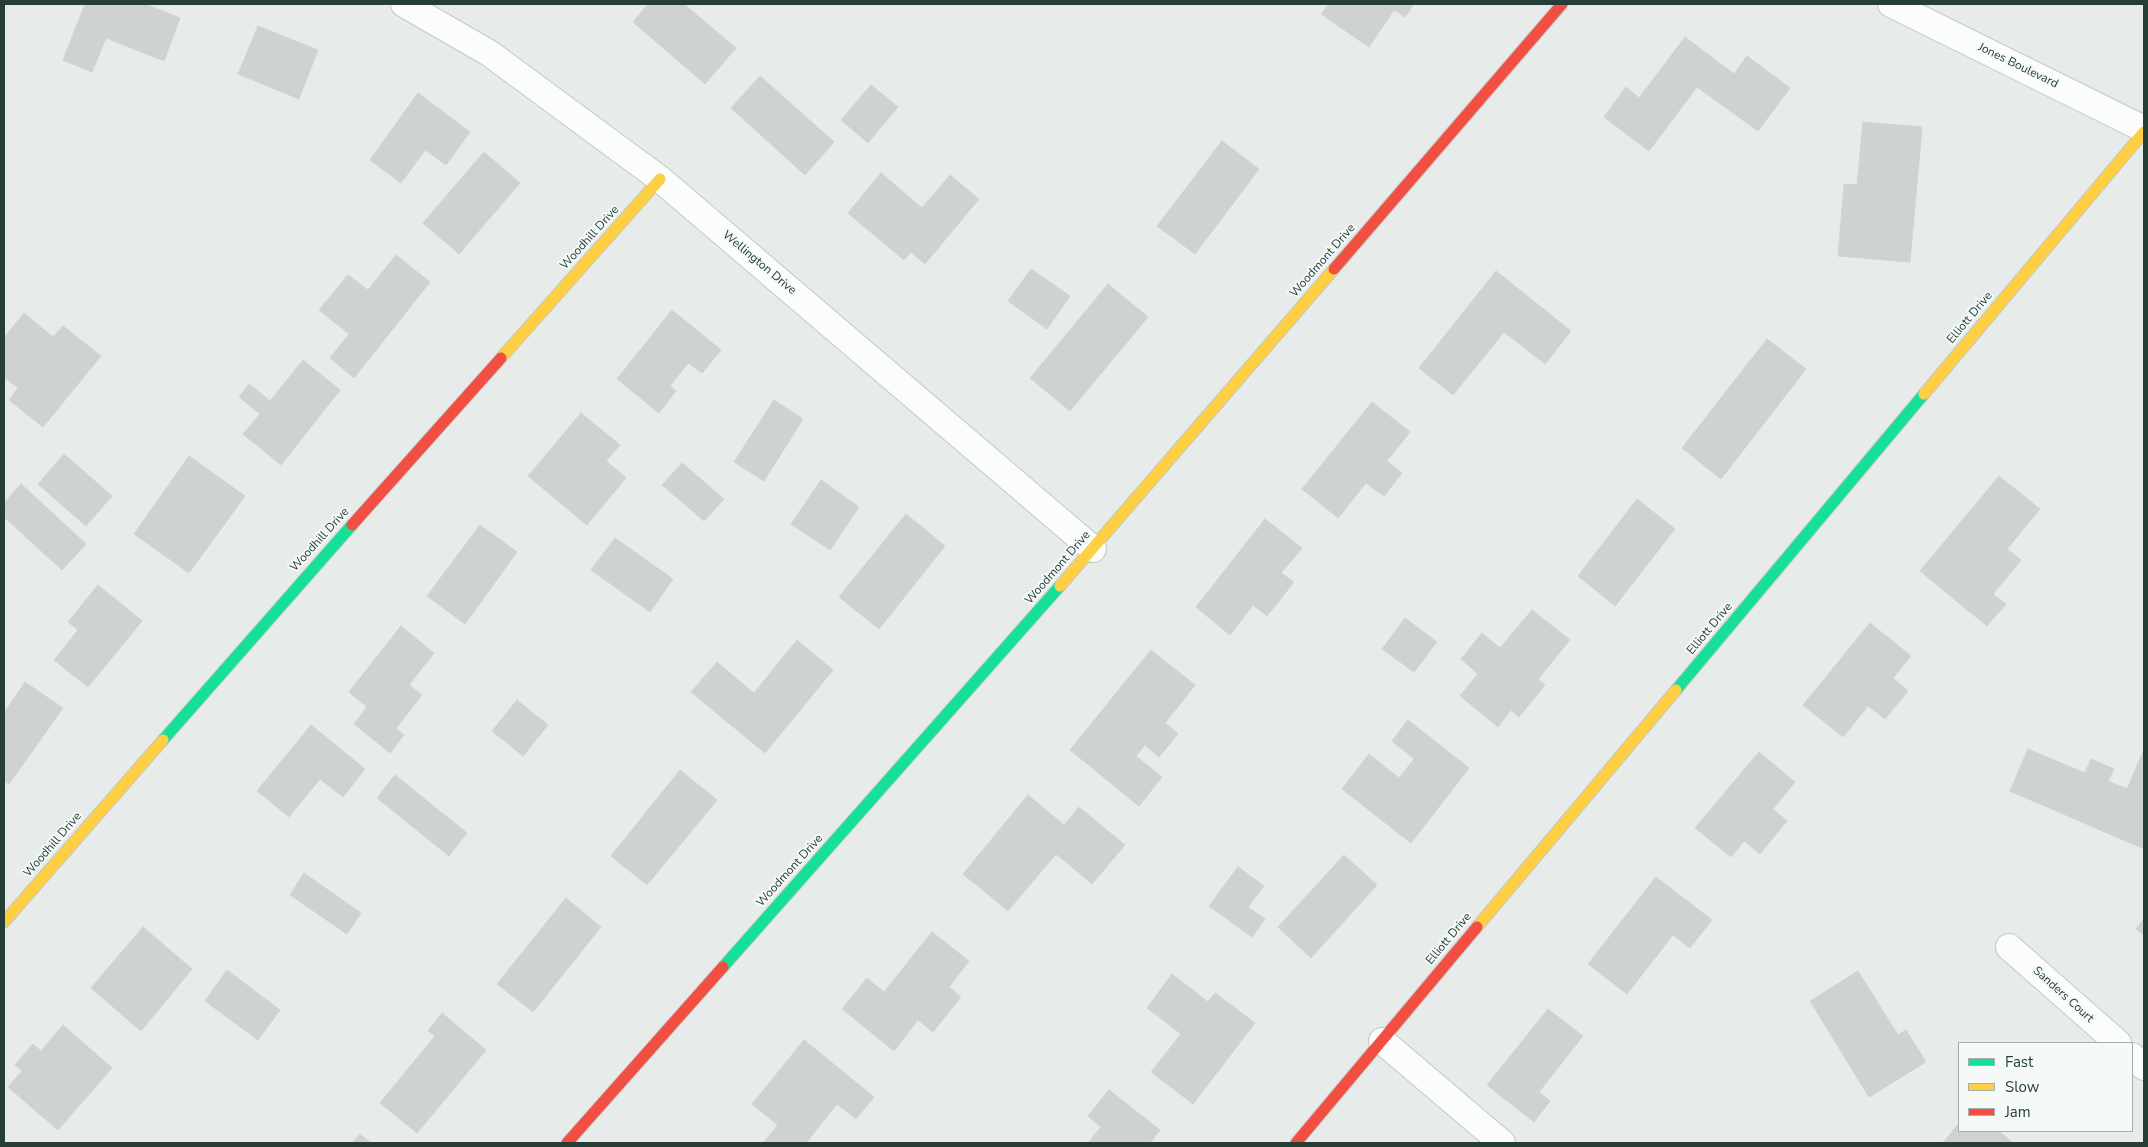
<!DOCTYPE html>
<style>
body{margin:0}
#map{position:relative;width:2148px;height:1147px;overflow:hidden;background:#e7ebe9;font-family:"Nunito Sans",sans-serif}
canvas{display:block}
.frame{position:absolute;inset:0;border:5px solid #253f38;pointer-events:none}
.legend{position:absolute;left:1958px;top:1042px;width:175px;height:90px;box-sizing:border-box;background:#f5faf8;border:1px solid #a2afab;margin:0;padding:6px 9px;list-style:none;font-size:15px;color:#253f38}
.legend li{display:flex;align-items:center;gap:10px;height:25px}
.legend b{width:25px;border:1px solid #a2afab}
</style>
<div id="map">
<canvas width="2148" height="1147"></canvas>
<div class="frame"></div>
<ul class="legend">
<li><b style="height:6px;background:#16e098"></b>Fast</li>
<li><b style="height:6px;background:#ffcf43"></b>Slow</li>
<li><b style="height:6px;background:#f24e42"></b>Jam</li>
</ul>
</div>
<script>
const ctx = document.querySelector('canvas').getContext('2d');
ctx.lineJoin = 'round';
function fill(path, color) { ctx.fillStyle = color; ctx.fill(path, 'evenodd'); }
const toPath = rows => new Path2D(rows.map(r => 'M' + r).join(''));
function stroke(path, color, width, dash) { ctx.strokeStyle = color; ctx.lineWidth = width; ctx.lineCap = dash ? 'butt' : 'round'; ctx.setLineDash(dash || []); ctx.stroke(path); }
function label(font, color, halo, rows, align = 'center') {
  ctx.font = font + ' "Nunito Sans",sans-serif'; ctx.lineWidth = 4; ctx.setLineDash([]); ctx.textBaseline = 'middle'; ctx.strokeStyle = halo; ctx.fillStyle = color; for (const [text, x, y, turn = 0] of rows) {
    ctx.save(); ctx.translate(x, y); ctx.rotate((+turn || 0) * Math.PI / 180); ctx.textAlign = isNaN(turn) ? turn : align; if (halo) ctx.strokeText(text, 0, 0); ctx.fillText(text, 0, 0); ctx.restore();
  }
}
const building = toPath([
 [85,4,145,4,180,18,164,61,106,38,92,72,63,60,85,4],
 [648,4,684,4,736,48,705,84,633,22,648,4],
 [1329,4,1414,4,1405,17,1394,10,1369,47,1321,14,1329,4],
 [258,26,318,50,299,99,238,74,258,26],
 [1685,37,1734,74,1747,56,1790,88,1758,131,1697,87,1649,151,1604,117,1626,87,1639,98,1685,37],
 [760,76,834,142,805,175,731,108,760,76],
 [871,85,898,107,868,143,841,120,871,85],
 [418,93,470,132,446,165,425,150,401,183,370,160,418,93],
 [1863,122,1922,127,1910,262,1838,256,1844,184,1857,185,1863,122],
 [1222,141,1259,169,1195,254,1157,226,1222,141],
 [484,152,520,183,459,254,423,223,484,152],
 [881,173,922,208,950,175,979,199,925,264,911,252,904,260,848,213,881,173],
 [396,255,430,282,354,378,330,358,349,334,319,310,348,275,368,290,396,255],
 [1031,269,1070,296,1047,329,1008,301,1031,269],
 [1496,271,1571,331,1545,364,1504,332,1453,395,1419,368,1496,271],
 [1108,284,1148,317,1070,411,1030,378,1108,284],
 [672,310,721,350,702,373,688,363,670,386,676,391,659,413,617,379,672,310],
 [24,313,53,337,63,326,101,356,43,427,9,400,18,388,4,377,4,338,24,313],
 [1767,339,1806,369,1721,479,1682,448,1767,339],
 [303,360,340,390,281,465,243,434,260,414,239,397,249,384,270,401,303,360],
 [774,400,803,419,764,481,734,462,774,400],
 [1372,402,1410,432,1387,461,1402,473,1384,496,1366,483,1338,518,1302,489,1372,402],
 [581,413,620,445,606,461,626,478,587,525,528,476,581,413],
 [64,454,112,496,86,526,38,484,64,454],
 [189,456,245,496,189,573,134,534,189,456],
 [682,463,724,499,704,521,662,485,682,463],
 [1999,476,2040,509,2007,549,2021,560,1993,594,2006,604,1987,626,1920,571,1999,476],
 [821,480,859,507,830,550,791,524,821,480],
 [21,484,86,544,62,570,4,517,4,503,21,484],
 [1637,499,1675,529,1615,606,1578,576,1637,499],
 [906,514,945,546,879,629,839,597,906,514],
 [1265,519,1302,548,1281,573,1294,582,1267,616,1253,605,1230,635,1196,607,1265,519],
 [480,525,517,552,465,624,427,596,480,525],
 [615,538,673,579,650,612,591,570,615,538],
 [98,585,142,621,88,687,54,660,78,630,68,622,98,585],
 [1532,610,1570,640,1538,679,1545,685,1519,717,1511,710,1498,727,1460,696,1478,674,1461,659,1482,633,1500,648,1532,610],
 [1405,618,1437,642,1414,672,1382,649,1405,618],
 [1870,623,1911,656,1893,678,1908,691,1885,719,1868,706,1843,737,1803,705,1870,623],
 [401,626,434,653,409,685,422,695,396,728,404,735,390,753,354,724,367,707,349,692,401,626],
 [797,640,833,670,765,753,691,692,717,662,754,693,797,640],
 [1151,650,1195,685,1165,723,1178,734,1159,757,1145,745,1136,756,1162,777,1139,806,1070,750,1151,650],
 [25,682,63,708,9,784,4,780,4,713,25,682],
 [517,700,548,725,523,756,492,731,517,700],
 [1408,720,1469,768,1411,843,1342,789,1369,754,1399,778,1414,759,1392,741,1408,720],
 [311,725,365,769,343,797,320,779,289,817,257,791,311,725],
 [2028,749,2085,773,2091,759,2114,769,2108,781,2127,789,2144,749,2144,849,2010,791,2028,749],
 [1759,752,1795,782,1773,809,1787,821,1760,854,1744,841,1731,857,1695,828,1759,752],
 [680,770,717,800,647,885,611,856,680,770],
 [395,775,467,833,449,856,377,798,395,775],
 [1028,795,1064,825,1079,807,1125,845,1092,884,1056,854,1008,911,963,874,1028,795],
 [1344,855,1377,885,1311,958,1278,927,1344,855],
 [1238,867,1264,886,1248,907,1265,919,1252,937,1209,906,1238,867],
 [304,873,361,913,347,934,290,895,304,873],
 [1656,877,1712,920,1690,948,1673,935,1627,994,1588,964,1656,877],
 [566,898,601,927,533,1012,497,984,566,898],
 [2144,919,2144,935,2136,929,2144,919],
 [143,927,192,969,141,1031,91,988,143,927],
 [932,932,969,961,949,987,961,997,933,1032,918,1020,894,1051,842,1009,867,978,884,992,932,932],
 [227,970,280,1010,258,1040,205,1001,227,970],
 [1858,971,1898,1035,1906,1030,1926,1062,1869,1097,1810,1001,1858,971],
 [1172,974,1208,1002,1215,993,1255,1023,1193,1104,1151,1072,1181,1034,1147,1008,1172,974],
 [1548,1009,1583,1036,1539,1092,1550,1101,1534,1122,1487,1085,1548,1009],
 [442,1013,486,1050,417,1133,380,1103,435,1036,428,1031,442,1013],
 [63,1025,112,1068,58,1130,8,1087,22,1071,15,1065,33,1044,41,1051,63,1025],
 [804,1040,874,1097,856,1119,837,1104,806,1143,763,1143,778,1125,752,1104,804,1040],
 [1109,1090,1160,1130,1150,1143,1088,1143,1101,1127,1088,1116,1109,1090],
 [1959,1123,1959,1131,1999,1131,2013,1143,1943,1143,1959,1123],
 [360,1134,371,1143,352,1143,360,1134]
]);
fill(building, '#ced2d1');
stroke(building, '#cfd4d2', 1);
const street = toPath([
 [404,4,489,53,660,179,1093,549],
 [1891,4,2144,129],
 [2009,947,2118,1043],
 [1382,1041,1502,1143],
 [2132,1056,2144,1067]
]);
const fast = toPath([
 [1676,690,1924,394],
 [163,740,352,525],
 [723,967,1060,586]
]);
const slow = toPath([
 [501,358,660,179],
 [1924,394,2144,132],
 [1060,586,1334,269],
 [4,922,163,740],
 [1477,927,1676,690]
]);
const jam = toPath([
 [1334,269,1562,4],
 [352,525,501,358],
 [567,1143,723,967],
 [1296,1143,1477,927]
]);
stroke(street, '#c4c8c6', 28);
stroke(fast, '#c3c9c7', 13);
stroke(slow, '#c3c9c7', 13);
stroke(jam, '#c3c9c7', 13);
stroke(street, '#fbfcfc', 26);
stroke(fast, '#16e098', 11);
stroke(slow, '#ffcf43', 11);
stroke(jam, '#f24e42', 11);
label('12px', '#253f38', '#f5faf8', [
 ["Jones Boulevard",2018,66,26],
 ["Woodhill Drive",590,238,-48],
 ["Woodmont Drive",1323,261,-49],
 ["Wellington Drive",759,263,40],
 ["Elliott Drive",1970,318,-50],
 ["Woodhill Drive",320,540,-48],
 ["Woodmont Drive",1058,568,-49],
 ["Elliott Drive",1710,629,-50],
 ["Woodhill Drive",53,845,-49],
 ["Woodmont Drive",790,871,-48],
 ["Elliott Drive",1449,939,-50],
 ["Sanders Court",2063,995,42]
]);
</script>
